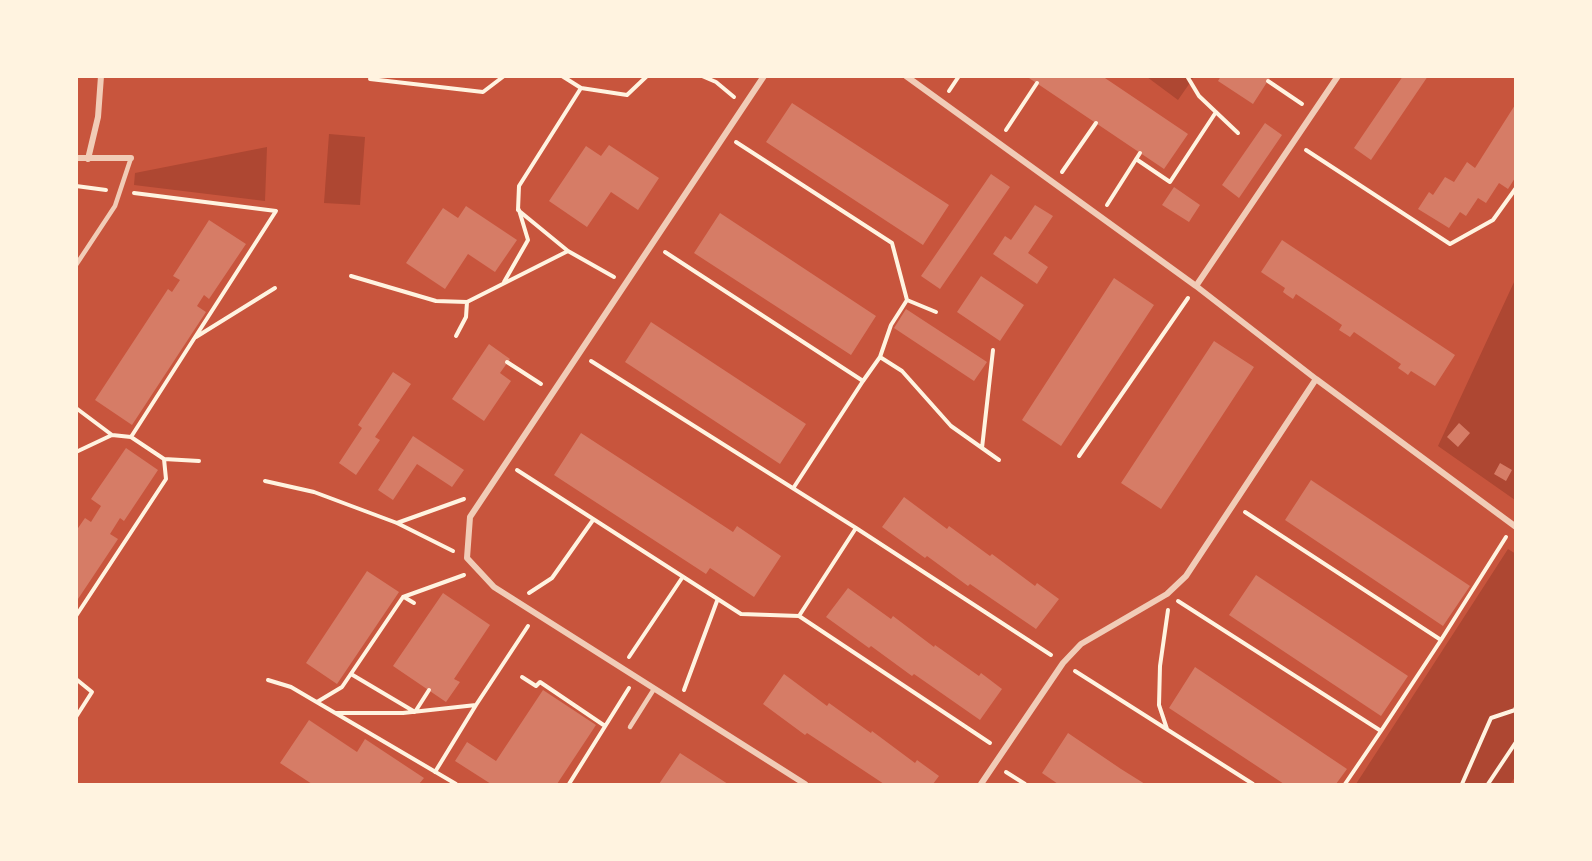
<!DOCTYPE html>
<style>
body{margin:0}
#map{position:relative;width:1592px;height:861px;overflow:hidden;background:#c8553d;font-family:Roboto,sans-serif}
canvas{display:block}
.frame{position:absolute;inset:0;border:78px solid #fff3e0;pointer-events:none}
</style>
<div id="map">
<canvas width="1592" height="861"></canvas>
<div class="frame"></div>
</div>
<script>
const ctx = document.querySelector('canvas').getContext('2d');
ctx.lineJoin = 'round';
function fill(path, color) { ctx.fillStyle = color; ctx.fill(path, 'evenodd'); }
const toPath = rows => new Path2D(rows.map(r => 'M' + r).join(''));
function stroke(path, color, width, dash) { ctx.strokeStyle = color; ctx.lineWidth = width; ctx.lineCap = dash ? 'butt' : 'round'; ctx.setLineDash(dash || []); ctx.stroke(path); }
fill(toPath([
 [1147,77,1194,77,1178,100],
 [329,134,365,137,360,205,324,203],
 [267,147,265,201,134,185,135,173],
 [1515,280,1515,500,1438,446],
 [1508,549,1516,554,1516,776,1510,784,1356,784]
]), '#ae4732');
fill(toPath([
 [1026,76,1102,76,1188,134,1164,169],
 [1221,76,1271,76,1253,104,1218,81],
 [1403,76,1428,76,1371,160,1354,148],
 [792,103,949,205,923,245,766,142],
 [1515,105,1515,178,1508,189,1499,183,1486,203,1478,198,1466,216,1460,212,1449,228,1418,209,1429,192,1433,195,1445,177,1454,182,1467,162,1475,168],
 [1265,123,1282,135,1239,198,1222,185],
 [609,145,659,178,638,210,611,192,587,227,549,201,586,146,601,156],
 [991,174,1010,187,940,289,921,276],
 [1174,187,1200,205,1189,222,1162,205],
 [1035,205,1053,216,1028,253,1048,267,1037,284,993,254,1005,236,1011,240],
 [466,206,517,240,495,272,468,254,445,289,406,263,443,208,458,218],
 [720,213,876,316,851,355,694,253],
 [209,220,246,244,209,299,204,295,197,306,206,312,132,425,95,400,168,289,172,292,180,280,173,276],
 [1282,240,1455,355,1435,386,1411,371,1408,375,1404,372,1398,368,1401,364,1354,332,1350,337,1339,330,1342,325,1296,294,1293,299,1287,295,1283,292,1285,288,1261,272],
 [981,276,1024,305,1000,341,957,312],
 [1114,278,1154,305,1061,446,1022,420],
 [906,309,987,362,974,381,894,328],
 [651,322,806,424,780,464,625,362],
 [1214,341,1254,367,1161,509,1121,483],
 [489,344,510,359,500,373,511,381,484,421,452,399],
 [393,372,411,384,375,437,380,440,356,475,339,463,362,428,358,425],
 [1459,423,1470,433,1458,447,1447,437],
 [581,433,733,532,737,526,781,556,754,597,710,568,706,574,554,475],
 [413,436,464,470,452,487,417,464,393,500,378,490],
 [126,448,158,470,124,521,120,518,110,534,118,539,76,602,76,531,85,518,91,522,101,506,91,499],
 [1500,463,1512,470,1506,481,1494,474],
 [1311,480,1470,586,1443,626,1285,520],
 [904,497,947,529,949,526,990,556,992,554,1035,586,1037,583,1059,599,1036,629,970,584,968,586,927,556,925,558,882,527],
 [367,571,399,592,337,684,306,663],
 [1256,575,1408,676,1381,716,1229,615],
 [848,588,891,619,893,616,934,647,935,645,979,676,981,673,1002,689,980,720,914,674,912,676,871,646,869,648,826,617],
 [443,593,490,625,454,679,460,682,446,702,393,666],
 [1195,667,1347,769,1336,784,1284,784,1169,708],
 [784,674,827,706,829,703,871,733,872,731,915,763,917,760,939,776,933,784,884,784,807,733,805,735,763,704],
 [543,690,596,725,557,784,491,784,455,761,467,742,496,761],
 [309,720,357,752,365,739,424,778,419,784,312,784,280,763],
 [1068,733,1121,769,1145,784,1058,784,1042,773],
 [680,753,728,784,659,784]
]), '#d67c66');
stroke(toPath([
 [562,76,581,88,519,186,518,210,568,251],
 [702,76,716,82,734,97],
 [1187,76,1199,96,1238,133],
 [370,79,483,92,504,76],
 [1268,81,1302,104],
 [581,88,627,95,647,76],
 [949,91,959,76],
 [1006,130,1037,83],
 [1306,150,1450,244,1493,220,1516,188],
 [1136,159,1170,182,1216,112],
 [1062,172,1096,123],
 [76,186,106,190],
 [1107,205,1140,153],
 [665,252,863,381,880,357,891,325,907,300,892,243,736,142],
 [351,276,436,301,467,302,568,251,614,277],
 [504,282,528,240,519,210],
 [907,300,936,312],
 [456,336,466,317,467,302],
 [196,337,275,288],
 [880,357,902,371,951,426,999,460],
 [507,362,541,384],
 [76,408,112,435],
 [982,448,993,350],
 [76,452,112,435,131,437,276,211,134,193],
 [1079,456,1188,298],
 [164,459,199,461],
 [517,470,741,614,799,616,856,528,591,361],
 [265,481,314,492,397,523,453,551],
 [794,487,863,381],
 [397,523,464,499],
 [856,528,1051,655],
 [529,593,552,578,593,520],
 [404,597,414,603],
 [1178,601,1381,731,1441,640,1245,512],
 [76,616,166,479,164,459,131,437],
 [799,616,990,743],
 [1441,640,1506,537],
 [629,657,682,578],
 [1075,671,1253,784],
 [351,674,415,712,429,690],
 [522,677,536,686,540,682,605,726],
 [76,679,92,692,76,717],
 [268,680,291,687,456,784],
 [684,690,717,601],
 [317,702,342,687,403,597,464,575],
 [335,713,403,713,476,705,528,626],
 [1167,729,1159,705,1160,666,1168,610],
 [435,772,476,705],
 [1006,772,1025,784],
 [569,784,629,688],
 [1345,784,1381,731],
 [1462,784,1491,718,1515,710,1516,707],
 [1488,784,1516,742]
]), '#fff3e0', 4);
stroke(toPath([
 [76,265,115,206,131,158],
 [630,727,654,689]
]), '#f1ccb7', 4.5);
stroke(toPath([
 [764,76,470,517,467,558,494,587,805,784],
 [906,76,1196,286,1316,379,1516,527],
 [76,158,131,158],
 [88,159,98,117,101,76],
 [1196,286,1338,76],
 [981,784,1063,663,1081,644,1167,594,1186,576,1316,379]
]), '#f1ccb7', 6);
</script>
